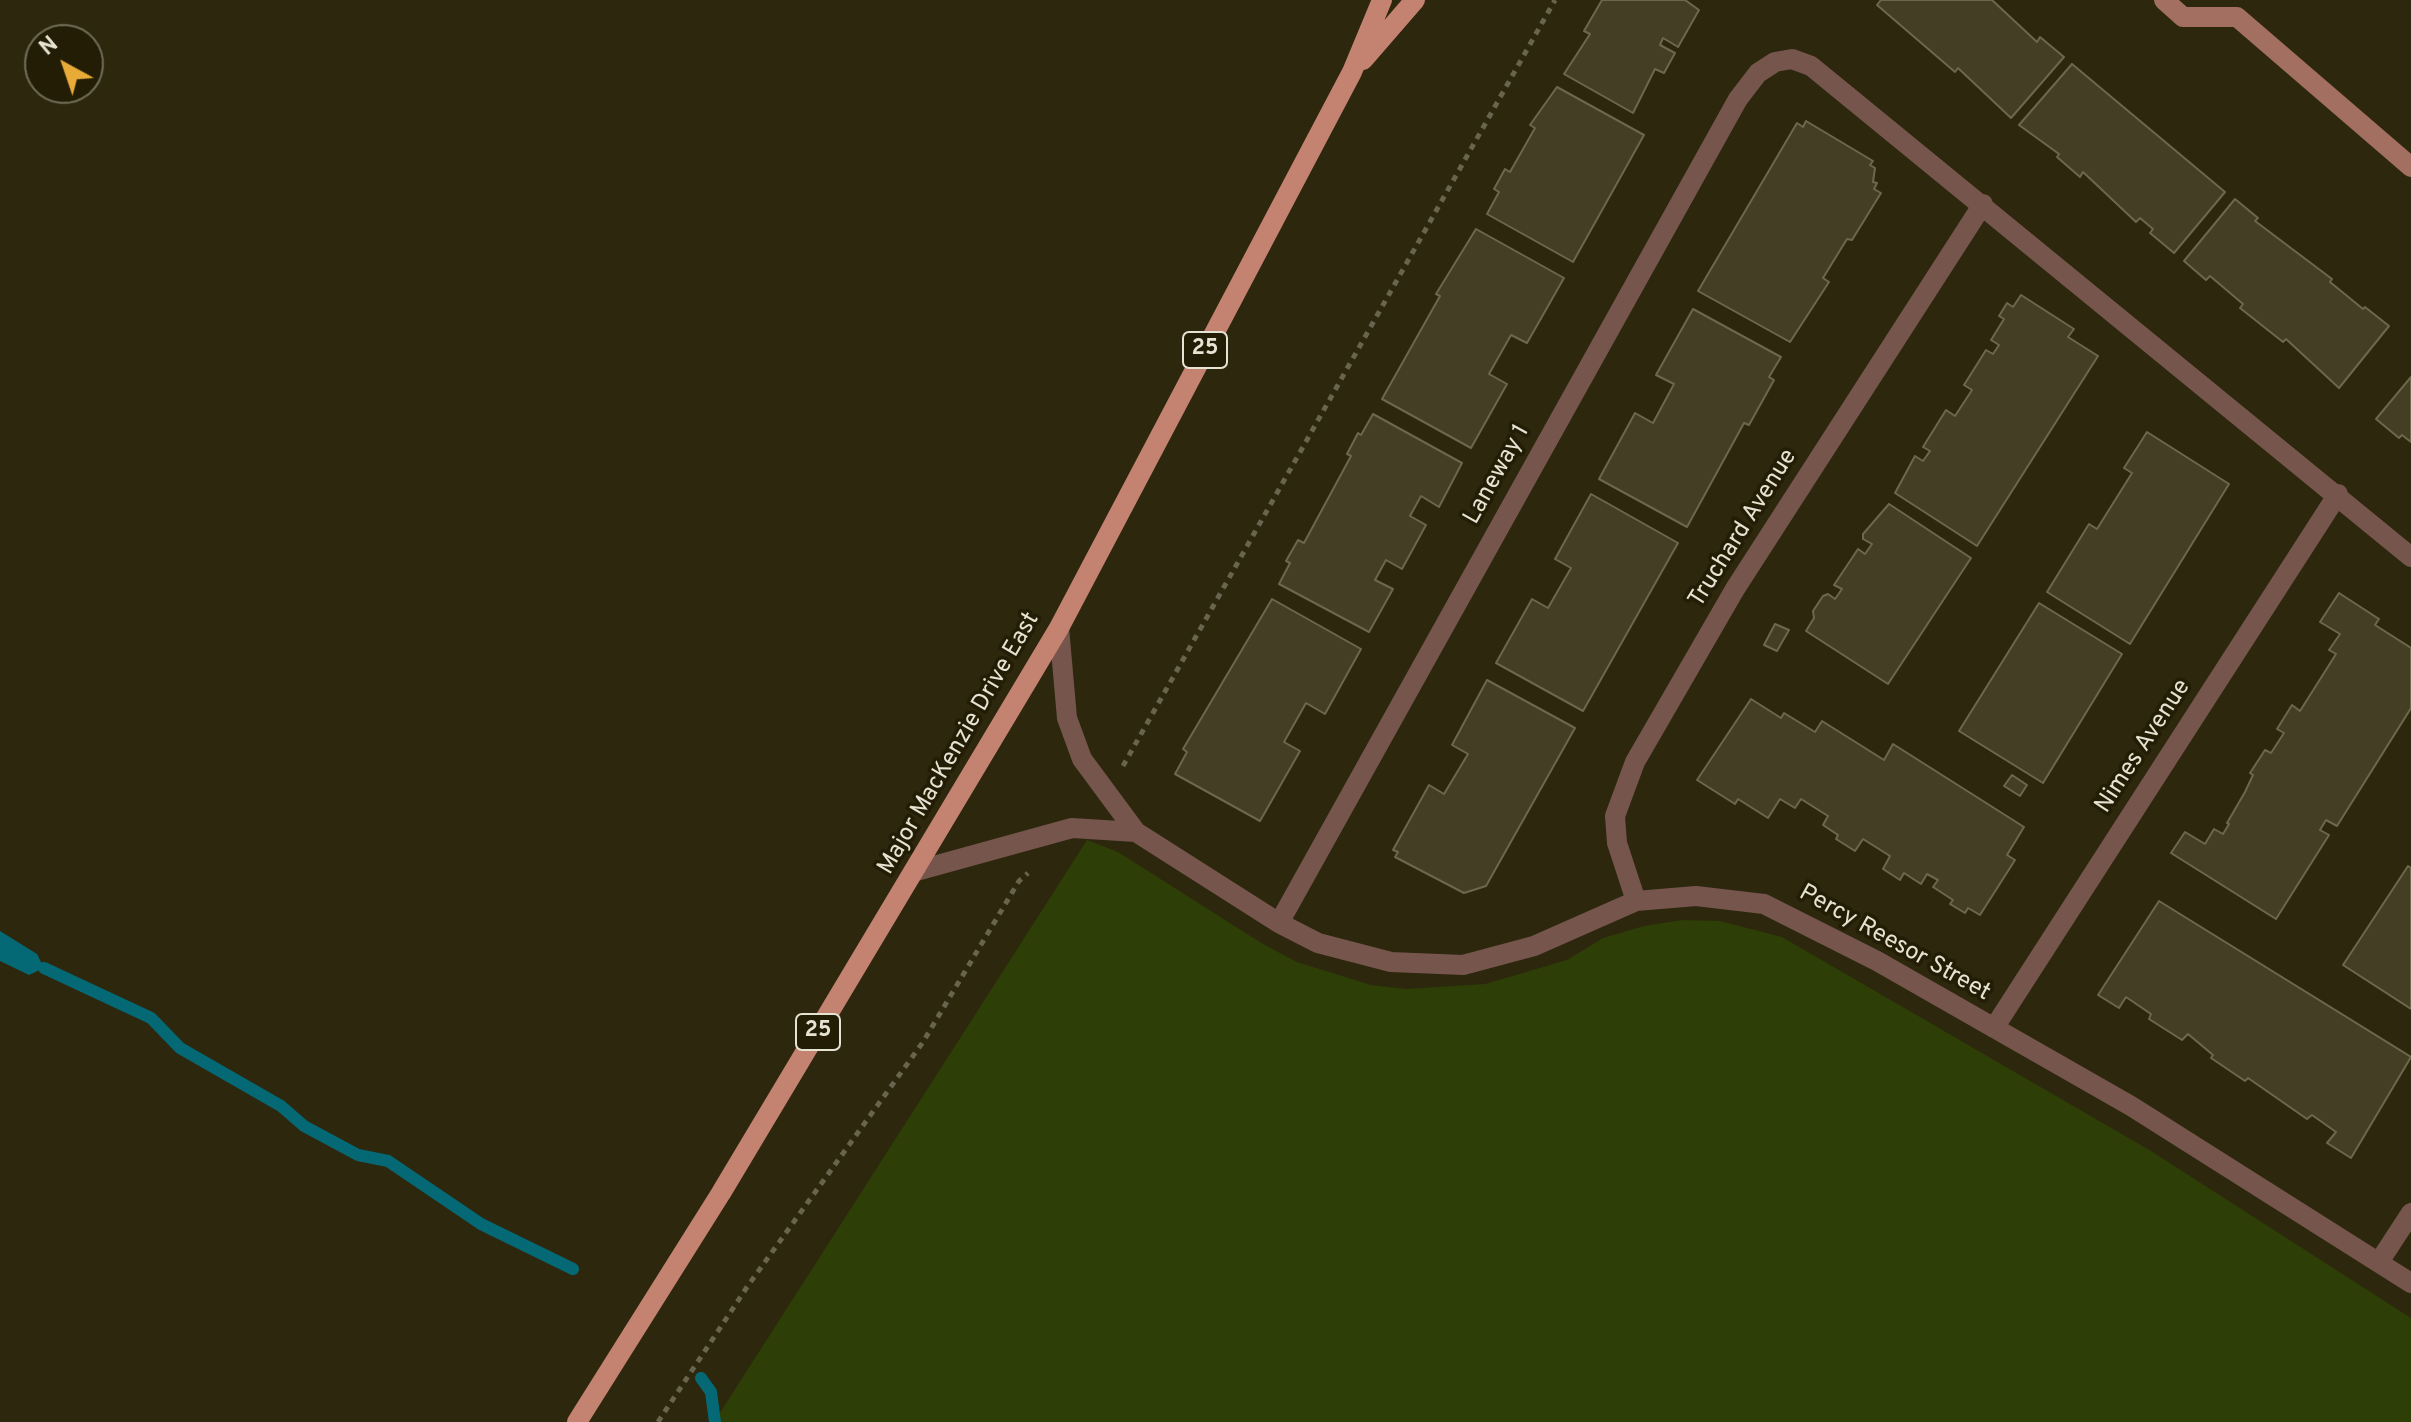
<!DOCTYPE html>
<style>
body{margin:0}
#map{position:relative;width:2411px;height:1422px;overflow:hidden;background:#2c270d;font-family:Overpass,sans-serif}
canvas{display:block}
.north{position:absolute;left:24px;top:24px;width:80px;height:80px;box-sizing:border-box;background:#221d04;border:2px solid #706c57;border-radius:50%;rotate:320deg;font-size:22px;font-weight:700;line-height:32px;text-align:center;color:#e6e3d3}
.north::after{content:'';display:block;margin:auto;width:28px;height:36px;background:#e9ab38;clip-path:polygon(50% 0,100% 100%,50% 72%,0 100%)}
</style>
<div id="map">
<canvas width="2411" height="1422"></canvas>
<div class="north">N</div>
</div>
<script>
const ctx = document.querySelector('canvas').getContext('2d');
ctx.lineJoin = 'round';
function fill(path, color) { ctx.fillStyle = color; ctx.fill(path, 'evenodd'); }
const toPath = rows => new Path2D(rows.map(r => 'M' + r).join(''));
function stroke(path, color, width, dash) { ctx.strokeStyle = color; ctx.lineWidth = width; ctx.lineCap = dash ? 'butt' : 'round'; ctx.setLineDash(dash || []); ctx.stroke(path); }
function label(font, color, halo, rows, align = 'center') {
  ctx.font = font + ' Overpass,sans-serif'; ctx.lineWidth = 7; ctx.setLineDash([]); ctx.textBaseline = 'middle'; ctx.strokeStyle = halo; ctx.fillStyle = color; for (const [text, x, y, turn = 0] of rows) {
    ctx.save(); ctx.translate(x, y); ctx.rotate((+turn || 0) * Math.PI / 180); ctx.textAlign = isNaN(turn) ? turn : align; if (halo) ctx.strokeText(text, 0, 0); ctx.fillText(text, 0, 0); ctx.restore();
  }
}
fill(toPath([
 [1087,840,1118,852,1263,944,1297,962,1371,985,1406,989,1485,984,1567,960,1603,938,1644,926,1683,920,1720,921,1782,937,2151,1151,2411,1318,2411,1422,714,1422]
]), '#2d3e06');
fill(toPath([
 [0,931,37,954,44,968,29,975,0,961]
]), '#046975');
stroke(toPath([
 [44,968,151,1018,180,1048,281,1106,304,1126,358,1155,388,1161,481,1224,573,1269],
 [701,1378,711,1392,715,1422]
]), '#046975', 12);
const building = toPath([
 [1602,0,1685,0,1699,10,1678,47,1663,38,1660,45,1675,53,1664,73,1655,69,1633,113,1564,74,1590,34,1584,31,1602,0],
 [1881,0,1992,0,2037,42,2040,37,2064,57,2011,118,1958,68,1955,72,1877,5,1881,0],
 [2072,64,2225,192,2174,253,2150,233,2153,229,2140,218,2136,222,2083,172,2080,177,2057,157,2059,154,2019,125,2072,64],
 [1557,87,1644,135,1573,262,1487,214,1499,192,1494,189,1505,169,1510,172,1535,128,1530,125,1557,87],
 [1806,121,1873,161,1870,165,1875,168,1873,182,1877,183,1874,189,1881,193,1852,240,1847,239,1823,278,1829,282,1790,342,1698,291,1797,123,1803,127,1806,121],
 [2235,199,2258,218,2255,221,2332,279,2330,282,2363,309,2365,307,2389,326,2339,388,2286,339,2283,342,2240,308,2243,304,2210,276,2206,280,2184,261,2235,199],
 [1476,229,1564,278,1527,343,1511,335,1489,374,1507,384,1471,448,1382,399,1440,296,1436,294,1476,229],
 [2021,295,2074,329,2068,337,2098,356,1977,546,1895,493,1915,456,1923,461,1930,451,1923,447,1946,410,1955,416,1972,390,1964,385,1986,350,1993,354,1999,345,1991,340,2004,319,1999,316,2007,303,2013,307,2021,295],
 [1693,309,1781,357,1769,377,1774,380,1749,425,1744,423,1687,527,1599,479,1635,413,1653,423,1674,384,1656,375,1693,309],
 [2411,377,2411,442,2402,435,2399,438,2376,419,2411,377],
 [1373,414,1462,463,1439,507,1421,496,1410,516,1426,525,1402,569,1386,560,1375,580,1393,589,1369,632,1279,584,1290,563,1286,561,1298,540,1304,543,1351,456,1347,454,1358,433,1361,435,1373,414],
 [2147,432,2229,484,2130,644,2047,592,2089,524,2097,529,2132,473,2124,468,2147,432],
 [1591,494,1678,543,1583,711,1496,663,1532,599,1548,608,1571,568,1555,559,1591,494],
 [1889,504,1971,558,1888,684,1806,631,1814,618,1813,611,1823,596,1828,594,1835,599,1842,589,1834,585,1858,549,1865,554,1872,544,1863,539,1863,534,1889,504],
 [2339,593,2379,619,2375,625,2411,648,2411,708,2337,826,2326,820,2320,830,2329,835,2276,919,2171,853,2185,832,2205,844,2214,829,2223,834,2229,824,2227,823,2245,792,2253,775,2250,773,2265,750,2271,753,2284,733,2277,729,2292,705,2300,711,2336,654,2329,650,2340,634,2320,622,2339,593],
 [1272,599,1361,649,1325,714,1306,703,1284,742,1300,751,1260,821,1175,774,1187,752,1183,749,1272,599],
 [2039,603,2122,654,2043,783,1959,731,2039,603],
 [1775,624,1789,630,1777,651,1764,645,1775,624],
 [1487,680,1575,728,1486,886,1464,893,1395,857,1398,852,1393,850,1429,785,1444,794,1468,754,1452,745,1487,680],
 [1751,699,1781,718,1784,713,1815,732,1822,721,1884,760,1893,744,2024,827,2007,855,2015,860,1980,915,1968,908,1965,913,1950,904,1953,900,1933,887,1938,880,1927,874,1921,884,1904,873,1900,880,1883,869,1890,856,1863,839,1855,851,1836,839,1838,835,1823,825,1828,816,1801,799,1795,808,1780,799,1768,818,1738,799,1735,804,1697,780,1751,699],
 [2012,775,2027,785,2020,796,2004,786,2012,775],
 [2408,866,2411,868,2411,1009,2343,965,2408,866],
 [2159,901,2411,1057,2351,1158,2327,1143,2336,1132,2312,1115,2307,1119,2248,1078,2245,1081,2211,1058,2213,1055,2188,1034,2182,1040,2149,1019,2151,1014,2126,997,2119,1008,2098,995,2159,901]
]);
fill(building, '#433e24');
stroke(building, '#6d684c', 2);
stroke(toPath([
 [1123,766,1555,0],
 [658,1422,747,1287,923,1042,1019,881,1028,873]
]), '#68644d', 5, [6, 6]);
stroke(toPath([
 [1059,628,1067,718,1082,759,1136,832,1279,923,1318,943,1391,962,1463,965,1534,946,1636,901,1696,896,1764,904,1877,961,2131,1106,2411,1283],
 [916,871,1072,828,1136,832],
 [1636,901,1617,843,1615,816,1635,762,1735,589,1983,204],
 [1279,923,1738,99,1758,73,1775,62,1792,59,1811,66,2411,557],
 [1994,1028,2338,494],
 [2379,1262,2411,1213]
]), '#76554c', 20);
stroke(toPath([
 [2164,0,2183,17,2237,17,2411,167]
]), '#a26f61', 20);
stroke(toPath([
 [1363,60,1415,0],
 [577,1422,721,1193,1059,628,1352,72,1382,0]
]), '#c48270', 20);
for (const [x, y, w] of [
 [1205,350,44],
 [818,1032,44]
]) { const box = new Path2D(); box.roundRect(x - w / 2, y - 18, w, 36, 6); ctx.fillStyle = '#221d04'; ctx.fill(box); stroke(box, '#e6e3d3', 2); }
label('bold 22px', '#e6e3d3', null, [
 ["25",1205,350],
 ["25",818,1032]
]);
label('24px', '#e6e3d3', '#221d04', [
 ["Laneway 1",1498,475,-61],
 ["Truchard Avenue",1744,529,-58],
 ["Major MacKenzie Drive East",960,744,-60],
 ["Nimes Avenue",2144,747,-57],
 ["Percy Reesor Street",1894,944,29]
]);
</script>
